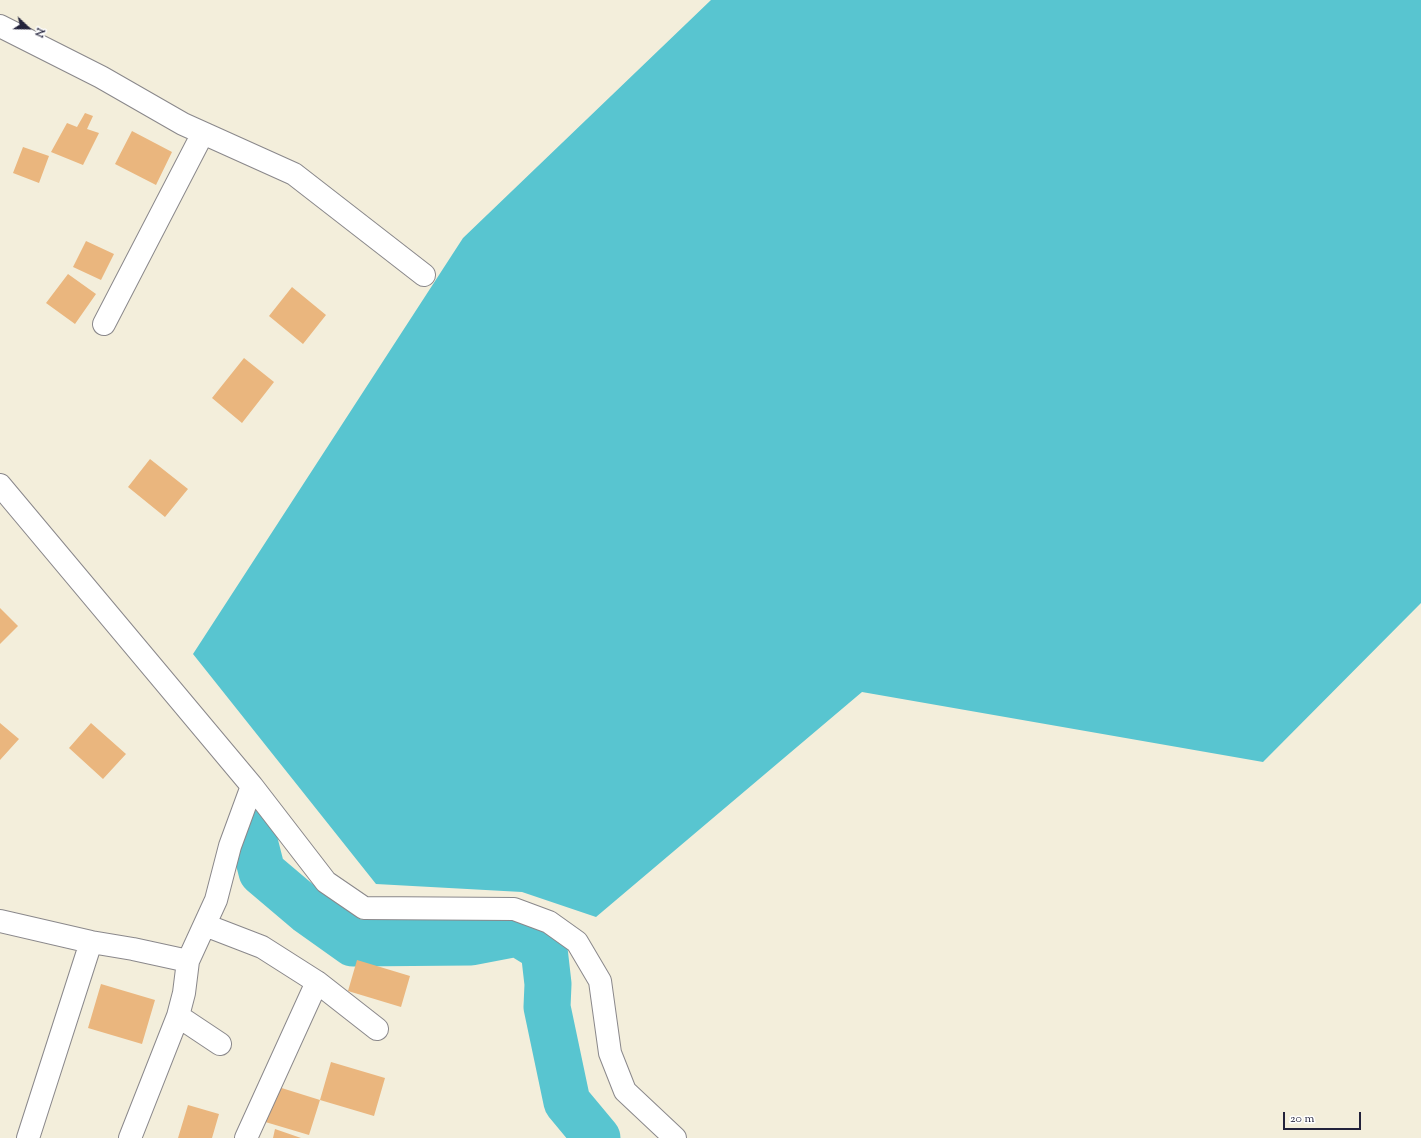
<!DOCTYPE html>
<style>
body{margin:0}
#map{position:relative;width:1421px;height:1138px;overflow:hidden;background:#f3eedb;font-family:"Sorts Mill Goudy",serif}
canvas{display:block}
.north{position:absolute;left:8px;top:8px;width:40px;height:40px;-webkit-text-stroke:3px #fff;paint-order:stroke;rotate:112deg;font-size:11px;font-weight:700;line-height:16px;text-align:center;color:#22223b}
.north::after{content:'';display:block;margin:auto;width:14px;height:18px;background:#22223b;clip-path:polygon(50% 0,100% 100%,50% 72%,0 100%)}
.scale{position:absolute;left:1283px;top:1112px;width:78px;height:18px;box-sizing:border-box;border:2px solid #22223b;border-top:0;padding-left:5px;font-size:12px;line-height:14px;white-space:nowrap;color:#22223b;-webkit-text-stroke:3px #fff;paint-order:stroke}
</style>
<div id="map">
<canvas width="1421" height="1138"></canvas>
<div class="north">N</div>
<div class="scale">20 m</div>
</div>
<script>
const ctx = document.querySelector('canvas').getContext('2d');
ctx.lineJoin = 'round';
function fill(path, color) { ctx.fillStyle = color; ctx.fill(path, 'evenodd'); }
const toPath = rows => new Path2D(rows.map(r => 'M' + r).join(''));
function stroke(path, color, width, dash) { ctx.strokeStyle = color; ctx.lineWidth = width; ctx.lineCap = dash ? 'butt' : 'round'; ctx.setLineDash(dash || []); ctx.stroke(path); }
fill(toPath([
 [711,0,1421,0,1421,603,1263,762,862,692,596,917,522,892,376,884,193,654,463,238]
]), '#58c5d0');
stroke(toPath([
 [251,829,262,872,308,911,353,943,471,942,518,933,544,949,548,984,547,1007,567,1102,597,1138]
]), '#58c5d0', 47);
fill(toPath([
 [85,113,93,116,87,129,99,133,83,165,51,152,67,123,77,127],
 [132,131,172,152,156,185,115,164],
 [23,147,49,156,39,183,13,173],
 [86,241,114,254,101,280,73,267],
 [68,274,96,294,75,324,46,303],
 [292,287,326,315,303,344,269,316],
 [244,358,274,382,242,423,212,398],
 [150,459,188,489,165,517,128,487],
 [0,608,18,626,0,644],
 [0,723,19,739,0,760],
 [91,723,126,754,103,779,69,748],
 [357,960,410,976,401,1007,348,991],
 [101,984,155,1000,142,1044,88,1028],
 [331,1062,385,1078,374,1116,320,1100],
 [272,1085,320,1100,309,1135,262,1121],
 [188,1105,219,1114,212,1138,178,1138],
 [275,1129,301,1138,273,1138]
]), '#eab67e');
const street = toPath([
 [0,26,101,77,183,124,294,174,424,275],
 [104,324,203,133],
 [0,485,252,786,326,882,364,908,514,909,549,922,577,942,600,981,610,1053,625,1091,675,1138],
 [0,921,91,942,133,949,188,961,216,900,230,846,252,786],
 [205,925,262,947,317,982,377,1029],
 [188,961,184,993,178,1016,220,1044],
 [28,1138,91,942],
 [130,1138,178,1016],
 [246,1138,317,982]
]);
stroke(street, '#8a888b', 24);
stroke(street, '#fff', 22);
</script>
